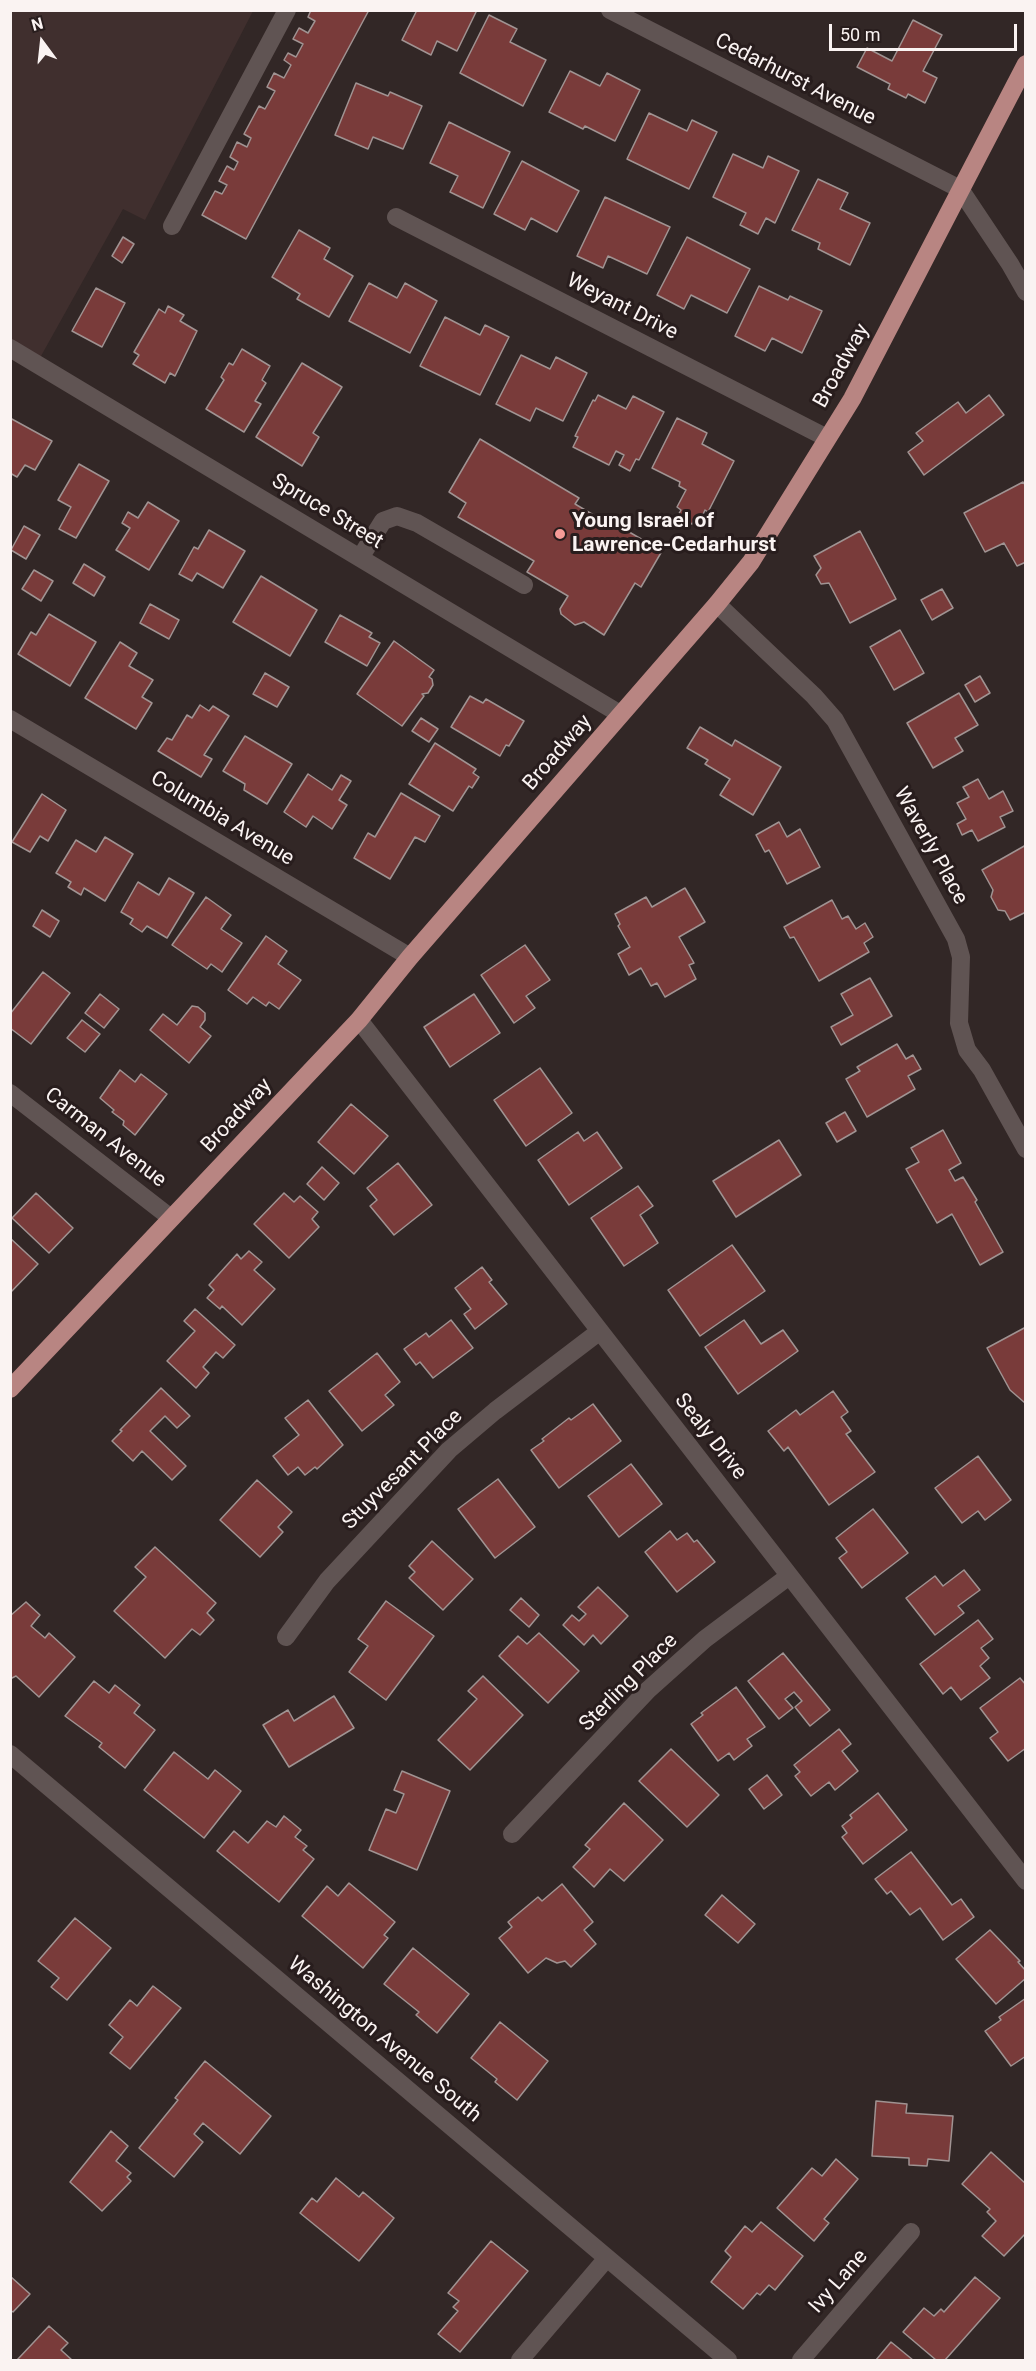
<!DOCTYPE html>
<style>
body{margin:0}
#map{position:relative;width:1036px;height:2371px;overflow:hidden;background:#322726;font-family:Roboto,sans-serif}
canvas{display:block}
.frame{position:absolute;inset:0;border:12px solid #faf3f2;pointer-events:none}
.north{position:absolute;left:12px;top:12px;width:60px;height:60px;-webkit-text-stroke:4px #281d1d;paint-order:stroke;rotate:345deg;font-size:16px;font-weight:700;line-height:24px;text-align:center;color:#faf3f2}
.north::after{content:'';display:block;margin:auto;width:21px;height:27px;background:#faf3f2;clip-path:polygon(50% 0,100% 100%,50% 72%,0 100%)}
.scale{position:absolute;left:829px;top:24px;width:188px;height:27px;box-sizing:border-box;border:3px solid #faf3f2;border-top:0;padding-left:8px;font-size:18px;line-height:21px;white-space:nowrap;color:#faf3f2;-webkit-text-stroke:4px #281d1d;paint-order:stroke}
</style>
<div id="map">
<canvas width="1036" height="2371"></canvas>
<div class="frame"></div>
<div class="north">N</div>
<div class="scale">50 m</div>
</div>
<script>
const ctx = document.querySelector('canvas').getContext('2d');
ctx.lineJoin = 'round';
function fill(path, color) { ctx.fillStyle = color; ctx.fill(path, 'evenodd'); }
const toPath = rows => new Path2D(rows.map(r => 'M' + r).join(''));
function stroke(path, color, width, dash) { ctx.strokeStyle = color; ctx.lineWidth = width; ctx.lineCap = dash ? 'butt' : 'round'; ctx.setLineDash(dash || []); ctx.stroke(path); }
function label(font, color, halo, rows, align = 'center') {
  ctx.font = font + ' Roboto,sans-serif'; ctx.lineWidth = 6; ctx.setLineDash([]); ctx.textBaseline = 'middle'; ctx.strokeStyle = halo; ctx.fillStyle = color; for (const [text, x, y, turn = 0] of rows) {
    ctx.save(); ctx.translate(x, y); ctx.rotate((+turn || 0) * Math.PI / 180); ctx.textAlign = isNaN(turn) ? turn : align; if (halo) ctx.strokeText(text, 0, 0); ctx.fillText(text, 0, 0); ctx.restore();
  }
}
fill(toPath([
 [10,11,253,11,145,220,123,209,36,365,11,349]
]), '#402f2e');
const building = toPath([
 [311,10,369,10,246,239,202,215,215,191,222,194,227,185,219,181,227,166,234,170,238,162,230,157,237,142,247,147,251,138,244,134,259,106,265,109,275,91,267,87,274,73,284,78,291,65,284,60,288,53,296,57,303,44,293,39,299,28,308,33,315,21,308,17,311,10],
 [417,10,477,10,457,51,437,41,431,55,402,40,417,10],
 [489,15,517,29,510,42,546,60,523,106,460,73,489,15],
 [913,20,942,35,923,71,937,78,925,103,908,94,906,98,888,89,890,84,857,67,867,48,892,61,913,20],
 [570,71,600,86,607,73,640,90,615,141,585,126,583,129,549,112,570,71],
 [356,83,388,96,390,92,422,106,403,149,373,137,368,149,335,135,356,83],
 [649,113,687,131,692,120,717,132,689,189,627,159,649,113],
 [449,122,510,152,483,208,450,192,458,176,430,163,449,122],
 [733,154,763,168,768,156,799,171,775,223,766,218,758,234,740,225,746,213,713,197,733,154],
 [522,161,579,191,557,232,531,218,525,230,494,214,522,161],
 [818,179,848,193,840,209,870,223,850,265,818,249,820,243,792,230,818,179],
 [605,197,670,227,647,274,608,256,603,268,577,256,605,197],
 [299,230,330,248,324,259,353,276,329,317,297,299,300,294,272,277,299,230],
 [123,237,134,244,122,263,112,256,123,237],
 [687,237,750,269,727,313,691,295,684,309,657,295,687,237],
 [369,283,397,298,405,283,437,301,410,353,349,321,369,283],
 [759,286,788,300,790,296,822,311,802,353,772,338,765,351,735,336,759,286],
 [96,288,125,303,102,347,72,331,96,288],
 [168,306,184,315,180,321,197,331,175,376,170,373,165,383,133,364,139,355,134,352,159,309,165,313,168,306],
 [445,317,480,335,485,325,509,337,480,395,420,366,445,317],
 [242,349,270,366,262,380,266,383,255,401,261,404,244,432,206,409,224,380,221,377,229,363,233,365,242,349],
 [521,355,550,369,556,357,587,373,563,421,536,408,530,421,496,404,521,355],
 [302,363,342,387,313,433,319,437,302,466,256,437,302,363],
 [598,395,626,409,633,396,664,412,639,460,636,459,630,471,619,465,624,455,616,451,609,465,573,447,578,437,575,436,593,400,595,401,598,395],
 [989,395,1004,415,924,475,908,452,923,441,916,433,958,402,966,413,989,395],
 [10,418,52,441,35,470,25,465,17,477,10,473,10,418],
 [677,418,707,433,702,444,734,461,708,512,705,510,700,521,694,519,692,524,677,517,681,510,677,507,686,490,679,486,680,482,652,468,677,418],
 [480,439,579,498,575,504,597,517,598,514,662,551,641,587,635,583,604,635,584,622,575,625,561,614,560,609,568,596,527,572,534,561,458,517,466,503,449,492,480,439],
 [79,464,109,481,76,538,59,529,71,507,58,500,79,464],
 [1023,482,1026,486,1026,562,1017,566,1004,543,985,552,964,513,1023,482],
 [148,502,179,521,149,570,116,550,130,528,122,523,128,512,138,518,148,502],
 [24,526,40,535,26,559,11,550,24,526],
 [209,530,245,551,223,588,197,573,192,581,179,574,194,547,198,549,209,530],
 [860,531,896,599,850,623,829,583,821,584,816,575,821,568,814,556,860,531],
 [84,564,105,577,94,596,73,583,84,564],
 [34,570,53,581,41,601,22,589,34,570],
 [261,576,317,610,290,656,233,622,261,576],
 [942,589,953,608,932,620,921,600,942,589],
 [150,604,179,620,169,639,140,623,150,604],
 [49,614,96,642,70,686,18,654,31,632,36,635,49,614],
 [340,615,372,633,369,637,380,643,367,666,325,642,340,615],
 [900,630,924,673,894,690,870,647,900,630],
 [394,641,434,670,429,677,432,679,433,685,428,693,422,694,424,696,402,726,357,694,394,641],
 [120,642,137,653,129,666,153,680,142,697,152,703,136,729,85,698,120,642],
 [265,673,289,687,277,707,253,694,265,673],
 [980,676,990,693,975,702,965,685,980,676],
 [959,693,978,725,955,738,963,751,933,768,907,723,959,693],
 [470,696,483,703,486,699,524,721,509,746,506,745,500,756,451,727,470,696],
 [200,705,209,711,213,706,229,716,204,755,212,759,201,777,158,751,167,738,172,740,187,715,192,718,200,705],
 [421,718,438,729,429,742,412,731,421,718],
 [700,727,732,746,735,740,781,767,753,815,720,795,730,779,705,764,708,760,687,748,700,727],
 [245,736,292,764,267,804,244,790,245,784,223,771,245,736],
 [435,743,476,769,473,773,479,777,472,788,469,786,453,811,409,784,435,743],
 [308,774,332,790,341,775,351,781,339,800,347,805,332,829,313,816,306,827,284,812,308,774],
 [978,779,989,799,1003,791,1013,811,1000,817,1005,827,978,841,972,830,962,835,957,824,966,819,957,803,969,797,963,787,978,779],
 [401,793,440,816,425,842,415,837,390,879,354,858,368,833,375,837,401,793],
 [42,794,66,810,48,841,40,836,30,852,12,842,42,794],
 [779,822,787,837,800,829,820,867,787,884,769,850,765,852,756,835,779,822],
 [105,837,133,854,105,901,84,888,81,895,68,887,71,882,56,873,76,840,96,852,105,837],
 [1026,845,1026,912,1010,920,1005,911,998,910,991,897,993,890,982,870,1026,845],
 [169,878,194,893,167,938,147,926,142,932,130,924,133,919,121,912,138,882,159,895,169,878],
 [685,888,705,922,679,937,694,963,689,965,696,979,665,997,657,983,651,986,641,968,629,975,618,954,630,947,618,926,620,924,615,914,646,897,652,907,685,888],
 [206,897,231,915,221,929,242,943,222,972,211,964,207,969,172,945,206,897],
 [832,900,842,919,848,916,856,929,865,923,873,937,864,943,869,952,819,981,794,937,790,938,784,927,832,900],
 [42,910,59,921,50,937,33,926,42,910],
 [266,936,287,951,278,964,301,980,279,1009,269,1002,266,1006,253,997,247,1004,228,990,266,936],
 [525,945,550,980,526,996,535,1008,514,1023,481,975,525,945],
 [43,972,70,993,31,1044,10,1028,10,1014,43,972],
 [870,978,892,1016,841,1045,831,1027,853,1015,841,994,870,978],
 [100,994,119,1009,104,1028,85,1013,100,994],
 [474,994,500,1033,450,1067,424,1027,474,994],
 [192,1006,198,1007,205,1013,205,1020,200,1027,211,1036,189,1063,150,1030,163,1014,177,1025,192,1006],
 [82,1020,100,1034,85,1052,67,1038,82,1020],
 [897,1044,906,1059,913,1055,921,1069,908,1076,915,1089,867,1117,846,1079,860,1071,857,1067,897,1044],
 [540,1068,572,1113,526,1146,494,1100,540,1068],
 [120,1070,135,1082,141,1074,167,1094,135,1135,123,1125,124,1121,112,1112,114,1110,100,1098,120,1070],
 [351,1104,388,1136,354,1174,318,1142,351,1104],
 [845,1112,856,1131,837,1142,826,1123,845,1112],
 [943,1130,961,1163,949,1170,955,1181,963,1177,977,1200,975,1202,1003,1252,980,1265,952,1214,937,1223,906,1169,919,1162,911,1148,943,1130],
 [578,1132,584,1141,597,1132,622,1168,569,1205,538,1160,578,1132],
 [779,1140,801,1175,736,1217,713,1181,779,1140],
 [398,1163,432,1205,394,1235,370,1206,377,1200,367,1188,398,1163],
 [322,1167,339,1183,324,1200,307,1184,322,1167],
 [638,1186,653,1206,640,1215,658,1243,624,1266,591,1218,638,1186],
 [36,1193,73,1228,49,1253,12,1218,36,1193],
 [284,1193,294,1202,300,1196,318,1212,312,1219,319,1227,289,1258,254,1224,284,1193],
 [10,1238,38,1264,10,1293,10,1238],
 [732,1245,765,1291,700,1336,668,1290,732,1245],
 [249,1251,262,1262,254,1270,275,1289,242,1325,222,1306,220,1309,207,1298,214,1290,209,1285,237,1254,241,1259,249,1251],
 [482,1267,492,1280,489,1282,507,1304,475,1329,464,1314,471,1309,455,1288,482,1267],
 [195,1309,235,1345,223,1358,216,1352,203,1367,209,1373,196,1388,167,1361,195,1331,184,1321,195,1309],
 [451,1320,473,1348,433,1378,420,1362,416,1365,404,1349,426,1333,429,1337,451,1320],
 [744,1320,761,1344,783,1330,798,1351,738,1394,705,1347,744,1320],
 [1026,1327,1026,1403,1025,1403,1010,1390,987,1348,1026,1327],
 [377,1353,400,1382,385,1395,394,1405,362,1431,329,1391,377,1353],
 [161,1388,190,1416,177,1428,165,1416,150,1431,186,1466,172,1480,142,1451,133,1461,112,1441,122,1431,120,1430,161,1388],
 [833,1391,848,1412,841,1417,851,1431,846,1434,875,1472,829,1505,788,1447,784,1451,768,1431,796,1410,800,1415,833,1391],
 [308,1400,343,1445,317,1469,315,1467,305,1475,298,1467,288,1475,273,1456,299,1435,285,1418,308,1400],
 [593,1404,621,1441,559,1488,531,1450,544,1441,542,1439,569,1418,571,1420,593,1404],
 [978,1456,1011,1500,985,1520,978,1511,962,1523,935,1488,978,1456],
 [631,1464,662,1504,619,1537,588,1496,631,1464],
 [498,1479,535,1527,495,1558,458,1509,498,1479],
 [257,1480,292,1512,278,1527,283,1532,260,1557,220,1520,257,1480],
 [873,1509,908,1553,862,1588,839,1558,847,1552,836,1538,873,1509],
 [670,1531,677,1540,687,1533,694,1542,697,1540,715,1562,677,1592,645,1552,670,1531],
 [432,1541,473,1579,443,1610,409,1578,415,1572,409,1566,432,1541],
 [155,1547,216,1603,207,1613,214,1620,200,1635,192,1629,165,1658,114,1611,146,1577,135,1567,155,1547],
 [964,1570,980,1590,958,1606,964,1613,935,1635,906,1598,935,1576,943,1586,964,1570],
 [598,1587,628,1616,601,1644,593,1635,584,1645,563,1625,572,1615,579,1621,586,1614,578,1607,598,1587],
 [521,1598,539,1615,529,1627,510,1610,521,1598],
 [386,1601,434,1636,386,1700,349,1672,368,1646,358,1639,386,1601],
 [26,1602,40,1615,31,1626,45,1638,49,1633,75,1657,39,1697,16,1676,10,1679,10,1616,26,1602],
 [978,1620,993,1639,981,1648,989,1658,980,1666,990,1678,961,1700,951,1687,943,1694,920,1664,978,1620],
 [539,1633,579,1671,548,1703,499,1656,518,1636,527,1644,539,1633],
 [783,1653,830,1710,810,1726,795,1707,802,1701,794,1692,785,1699,793,1708,779,1719,748,1681,783,1653],
 [483,1676,523,1715,470,1770,438,1740,477,1699,468,1691,483,1676],
 [1020,1678,1026,1685,1026,1748,1008,1761,990,1738,998,1732,980,1708,1020,1678],
 [94,1681,109,1693,115,1685,140,1705,134,1713,155,1730,125,1768,99,1747,102,1743,65,1716,94,1681],
 [736,1687,765,1727,747,1739,752,1746,734,1760,729,1753,718,1761,691,1724,703,1715,701,1713,736,1687],
 [334,1696,354,1728,289,1767,263,1725,288,1710,294,1721,334,1696],
 [839,1729,851,1744,842,1751,858,1771,835,1790,829,1782,811,1796,795,1776,800,1772,794,1765,839,1729],
 [671,1749,719,1795,687,1827,639,1781,671,1749],
 [174,1752,208,1779,215,1770,241,1791,204,1838,144,1790,174,1752],
 [402,1771,450,1791,417,1870,369,1850,386,1809,396,1813,404,1794,394,1790,402,1771],
 [767,1775,782,1795,764,1809,749,1789,767,1775],
 [878,1793,907,1830,863,1864,842,1837,847,1833,842,1826,852,1818,850,1815,878,1793],
 [624,1803,663,1840,624,1881,610,1869,594,1887,573,1867,590,1849,585,1845,624,1803],
 [284,1816,301,1830,295,1837,307,1846,303,1850,314,1859,279,1902,217,1851,234,1831,248,1843,267,1821,276,1827,284,1816],
 [911,1852,952,1905,961,1899,974,1917,943,1940,920,1908,910,1915,891,1891,887,1894,875,1879,911,1852],
 [349,1883,395,1922,384,1935,388,1938,363,1968,302,1916,327,1886,338,1896,349,1883],
 [562,1884,593,1922,584,1930,596,1944,571,1967,565,1961,557,1963,546,1958,528,1973,499,1938,512,1927,508,1922,538,1897,542,1901,562,1884],
 [722,1895,755,1924,738,1943,705,1915,722,1895],
 [75,1918,111,1948,67,2000,51,1987,59,1978,38,1961,75,1918],
 [990,1930,1020,1961,1018,1962,1026,1971,1026,1978,996,2004,956,1959,990,1930],
 [413,1948,469,1994,437,2033,416,2015,419,2012,384,1984,413,1948],
 [153,1986,181,2008,130,2069,110,2053,123,2037,109,2025,130,2000,137,2006,153,1986],
 [1026,1998,1026,2056,1011,2066,985,2031,1001,2020,999,2017,1026,1998],
 [500,2022,548,2061,517,2100,495,2082,497,2079,471,2058,500,2022],
 [205,2061,271,2116,240,2154,203,2123,194,2134,203,2142,174,2177,139,2148,178,2100,175,2098,205,2061],
 [876,2101,907,2104,906,2113,953,2116,949,2161,928,2159,927,2166,909,2165,909,2158,872,2156,876,2101],
 [111,2131,128,2146,116,2161,131,2173,127,2177,131,2181,102,2211,70,2182,111,2131],
 [991,2152,1026,2184,1026,2233,1004,2256,982,2236,996,2221,987,2212,990,2209,962,2184,991,2152],
 [836,2159,858,2179,824,2219,829,2223,814,2241,777,2208,812,2168,822,2176,836,2159],
 [336,2178,359,2197,363,2192,394,2218,359,2261,300,2213,312,2198,317,2202,336,2178],
 [761,2222,803,2256,775,2290,769,2285,760,2295,757,2293,743,2309,711,2282,731,2257,725,2251,745,2226,752,2232,761,2222],
 [491,2241,528,2271,460,2352,438,2334,458,2311,453,2307,459,2301,448,2293,491,2241],
 [10,2276,30,2294,13,2312,10,2310,10,2276],
 [975,2277,1000,2298,945,2360,936,2360,903,2332,924,2308,934,2316,941,2309,944,2312,975,2277],
 [49,2326,68,2343,61,2350,72,2360,17,2360,49,2326],
 [891,2342,913,2360,876,2360,891,2342]
]);
fill(building, '#793b3a');
stroke(building, '#a09392', 1.5);
stroke(toPath([
 [610,10,960,189,1010,264,1026,292],
 [396,217,827,438],
 [172,226,287,10],
 [10,348,620,714],
 [360,558,383,521,397,516,417,523,524,585],
 [717,604,814,696,835,720,956,939,961,957,959,1023,967,1050,982,1070,1026,1149],
 [10,719,410,957],
 [359,1020,1026,1881],
 [10,1093,171,1218],
 [286,1637,327,1581,449,1450,495,1411,600,1331],
 [10,1754,728,2360],
 [512,1834,648,1690,705,1639,789,1576],
 [520,2360,607,2258],
 [801,2360,911,2232]
]), '#605453', 18);
stroke(toPath([
 [10,1389,359,1020,410,957,717,604,751,562,852,399,1026,64]
]), '#b88582', 18);
for (const [x, y, r, color] of [
 [560,534,6,"#f59b97"]
]) { const dot = new Path2D(); dot.arc(x, y, r, 0, 2 * Math.PI); ctx.fillStyle = color; ctx.fill(dot); stroke(dot, '#281d1d', 2); }
label('21px', '#faf3f2', '#281d1d', [
 ["Cedarhurst Avenue",795,80,27],
 ["Weyant Drive",622,307,27],
 ["Broadway",842,366,-61],
 ["Spruce Street",327,512,31],
 ["Broadway",558,753,-49],
 ["Columbia Avenue",222,819,31],
 ["Waverly Place",930,846,61],
 ["Broadway",237,1116,-47],
 ["Carman Avenue",105,1138,38],
 ["Sealy Drive",710,1437,52],
 ["Stuyvesant Place",403,1470,-45],
 ["Sterling Place",629,1683,-45],
 ["Washington Avenue South",384,2040,40],
 ["Ivy Lane",839,2282,-49]
]);
label('bold 21px', '#faf3f2', '#281d1d', [
 ["Young Israel of",572,522],
 ["Lawrence-Cedarhurst",572,546]
], 'left');
</script>
